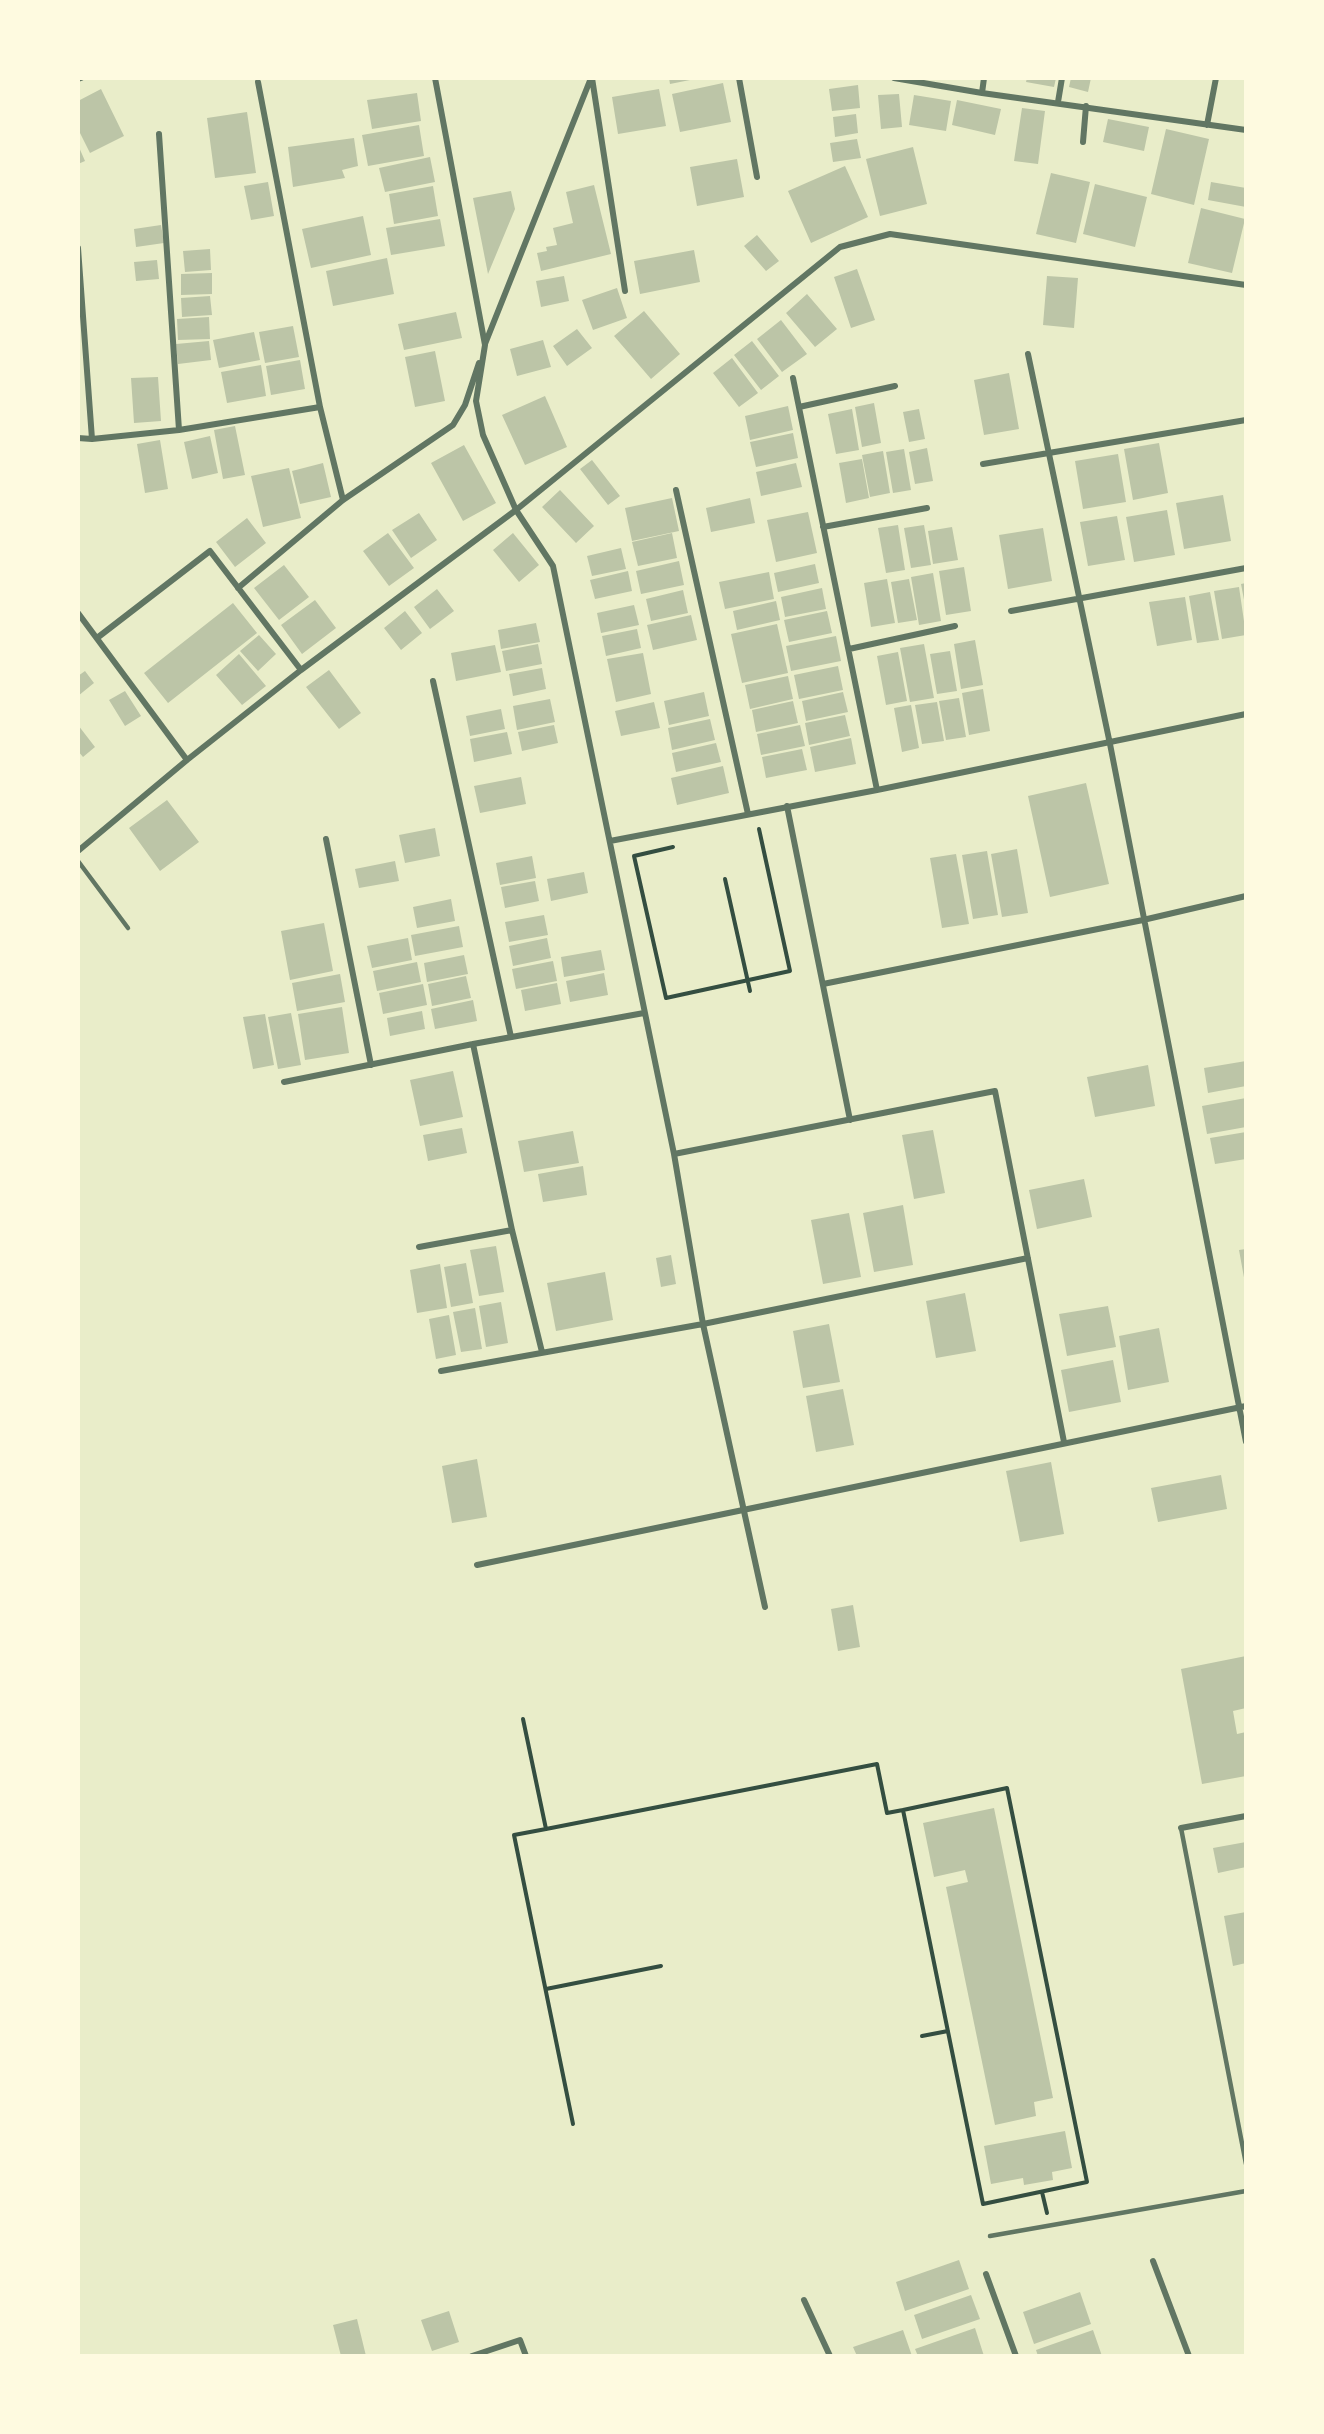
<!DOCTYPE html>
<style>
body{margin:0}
#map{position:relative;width:1324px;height:2434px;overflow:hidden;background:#e9edc9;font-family:Arial,sans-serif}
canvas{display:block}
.frame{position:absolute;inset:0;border:80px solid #fefae0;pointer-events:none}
</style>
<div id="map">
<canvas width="1324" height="2434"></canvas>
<div class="frame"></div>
</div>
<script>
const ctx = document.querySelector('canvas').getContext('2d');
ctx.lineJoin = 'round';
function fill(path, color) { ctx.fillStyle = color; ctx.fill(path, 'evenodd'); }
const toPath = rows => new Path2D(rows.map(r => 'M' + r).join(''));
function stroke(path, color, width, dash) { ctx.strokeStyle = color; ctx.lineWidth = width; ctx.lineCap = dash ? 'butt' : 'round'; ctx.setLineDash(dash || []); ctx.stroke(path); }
fill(toPath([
 [669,78,695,78,695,79,670,84],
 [1027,78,1056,78,1054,87,1026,82],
 [1071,78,1091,78,1088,92,1069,87],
 [723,83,731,122,680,132,672,94],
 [858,85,860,108,832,111,829,89],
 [101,89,124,136,90,153,78,129,78,101],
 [659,89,666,126,618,134,612,97],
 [417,93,421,121,372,129,367,100],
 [899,94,902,127,881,129,878,95],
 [914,95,951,101,946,131,909,125],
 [957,100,1001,109,995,135,952,125],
 [1022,108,1045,111,1038,164,1014,161],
 [247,112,256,173,215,178,207,118],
 [856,114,858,133,835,137,833,117],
 [1108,119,1149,127,1144,151,1103,142],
 [419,125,424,156,368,166,362,135],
 [1166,129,1209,139,1194,205,1151,194],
 [354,138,358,166,342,170,345,178,293,187,288,147],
 [857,139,861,158,833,162,830,143],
 [78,145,85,161,78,164],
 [913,147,927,204,880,216,866,159],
 [430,157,435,182,385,192,379,168],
 [737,159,744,197,697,206,690,167],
 [845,166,868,217,811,243,788,191],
 [1051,173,1090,182,1076,243,1036,234],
 [268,182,274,216,251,220,244,186],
 [1211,182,1246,188,1246,207,1208,200],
 [1095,184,1147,197,1135,247,1083,234],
 [594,185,611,254,541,271,537,253,547,251,546,247,557,245,553,228,573,223,566,192],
 [433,186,438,216,394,224,389,194],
 [511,191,515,209,488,274,473,198],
 [1201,208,1245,219,1232,273,1188,263],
 [363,216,371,255,311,268,302,229],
 [440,219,445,246,391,255,386,228],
 [161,225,164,243,136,247,134,229],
 [757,235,779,261,766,271,744,246],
 [210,249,211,270,185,272,183,251],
 [694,250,700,282,640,294,634,261],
 [387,258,394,294,333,306,326,271],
 [157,260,159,279,136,281,134,262],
 [857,269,875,320,851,328,834,277],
 [212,273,212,294,181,295,181,274],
 [564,276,569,301,541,307,536,281],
 [1047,276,1078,278,1074,328,1043,325],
 [617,288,627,318,593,330,582,300],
 [807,294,837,329,815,347,786,313],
 [210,296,212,315,182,317,181,298],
 [644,311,680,354,651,379,614,336],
 [456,312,462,338,404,350,398,324],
 [209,317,210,339,178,340,177,319],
 [781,320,807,354,782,372,757,339],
 [293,326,299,357,265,363,259,332],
 [577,329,592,348,567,366,553,346],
 [254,332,260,360,219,368,213,340],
 [543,340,551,367,517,376,510,349],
 [209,341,211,360,178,364,176,344],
 [752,341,779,376,761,390,734,355],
 [435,351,445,401,415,407,405,357],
 [732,358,758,393,739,407,713,373],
 [300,360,305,389,271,395,266,366],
 [261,365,266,396,227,403,221,372],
 [1009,373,1019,429,984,435,974,380],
 [158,377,161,421,134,423,131,378],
 [545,396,567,447,525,465,502,415],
 [874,403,881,443,862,447,855,407],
 [788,406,793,430,750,440,745,416],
 [852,409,859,450,836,454,828,414],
 [919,409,925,439,909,442,903,412],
 [235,426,245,475,223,479,214,430],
 [793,433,798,458,756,467,750,442],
 [210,436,218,473,192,479,184,442],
 [160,440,168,489,145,493,137,444],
 [1159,443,1168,493,1133,500,1124,449],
 [464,445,496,503,463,521,431,463],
 [927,448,933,481,915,484,909,452],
 [904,449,911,490,893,493,886,452],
 [883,451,890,493,870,497,862,455],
 [1118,454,1126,502,1083,509,1075,461],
 [862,459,869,498,846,503,839,463],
 [592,460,620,496,608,505,580,469],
 [323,463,331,497,300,504,292,471],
 [796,463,802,487,761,496,756,472],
 [289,468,301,518,263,527,251,476],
 [560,490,594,526,576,543,542,507],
 [1223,495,1231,541,1184,549,1176,503],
 [672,498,679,531,632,541,625,508],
 [750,498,755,523,711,532,706,508],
 [1167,510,1175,555,1134,562,1126,517],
 [808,512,817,553,776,562,767,520],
 [419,513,437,540,411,558,392,530],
 [1117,516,1125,560,1088,566,1080,522],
 [247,518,266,543,235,567,216,542],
 [898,525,905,570,886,573,878,528],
 [924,525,931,565,911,568,904,528],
 [952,527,958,560,933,564,928,531],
 [1043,528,1052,581,1008,589,999,535],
 [388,533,414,568,389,586,363,551],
 [513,533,539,565,519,582,493,550],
 [672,533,677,558,638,566,632,542],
 [621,548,626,569,592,576,587,556],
 [679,561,684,585,641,594,636,571],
 [815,564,819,583,778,592,774,573],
 [284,565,309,597,279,620,254,588],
 [964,567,971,611,946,615,939,571],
 [628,571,632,591,595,599,590,580],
 [769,572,774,599,725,609,719,582],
 [933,573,941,621,919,625,911,577],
 [887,579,895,623,871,627,864,583],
 [909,579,917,620,898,623,891,582],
 [1246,583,1246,605,1245,605,1241,584],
 [1239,587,1246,635,1222,639,1214,591],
 [822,588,826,609,785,617,781,597],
 [437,589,454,611,430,629,414,607],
 [683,590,688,613,651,621,646,599],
 [1210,592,1219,640,1197,643,1189,596],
 [1185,597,1192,640,1157,646,1149,602],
 [315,600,336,628,302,654,281,625],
 [776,601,780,620,737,630,733,611],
 [233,603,257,633,168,703,144,673],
 [634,605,639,625,601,633,597,613],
 [405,611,422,633,401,650,384,628],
 [827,611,832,633,789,642,784,620],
 [691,615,697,640,653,650,647,625],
 [536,623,540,642,501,649,498,630],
 [777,624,788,673,742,683,731,634],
 [637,629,641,648,606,656,602,636],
 [259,635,276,654,258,671,240,651],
 [836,636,841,661,791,671,786,646],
 [975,640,983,685,961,689,954,644],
 [538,644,542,664,506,671,502,651],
 [924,644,934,698,910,702,900,648],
 [495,645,501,672,456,681,451,653],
 [950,651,957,691,937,694,930,654],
 [898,652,907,701,886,705,877,656],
 [643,653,651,694,616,702,607,659],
 [239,654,266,686,242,705,216,675],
 [838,666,843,690,799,699,794,675],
 [542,668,546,689,513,696,509,674],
 [329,670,361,713,339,729,306,687],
 [85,671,94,683,78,696,78,676],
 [788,676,793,699,750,709,745,685],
 [983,689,990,731,969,735,962,693],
 [125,691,141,716,125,726,109,700],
 [704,692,709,716,669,725,664,701],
 [843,692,848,712,806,721,802,701],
 [959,698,966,737,946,740,939,701],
 [550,699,555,722,517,730,513,706],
 [793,701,798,723,756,732,752,710],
 [654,702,660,728,621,736,615,711],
 [937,702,944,741,922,744,915,705],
 [911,705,919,748,902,752,894,708],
 [501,709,505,729,470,736,466,716],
 [845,715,850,736,809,745,805,723],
 [710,719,715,740,672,750,668,728],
 [78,725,95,747,83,757,78,751],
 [554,725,558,743,522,751,518,732],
 [800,725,805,746,761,755,757,734],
 [507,732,512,754,474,762,470,739],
 [851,738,856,764,815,772,810,747],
 [716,743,721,762,676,772,672,753],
 [802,749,807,770,766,778,762,757],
 [723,766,729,793,677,805,671,778],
 [521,777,526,804,480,813,474,786],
 [1086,783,1109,884,1050,897,1028,796],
 [167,800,199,842,160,871,129,828],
 [435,828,440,856,405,863,399,835],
 [1017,849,1028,913,1002,917,991,854],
 [987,851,998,915,973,919,962,855],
 [956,854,969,924,942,928,930,858],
 [532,856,536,878,500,885,496,863],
 [395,861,399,881,359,888,355,869],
 [584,872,588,893,551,901,547,879],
 [535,881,539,901,505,908,501,887],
 [451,899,455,921,417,928,413,907],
 [544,915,548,935,509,942,505,922],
 [324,923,333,971,290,980,281,931],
 [459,926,463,947,415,956,411,935],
 [408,938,412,960,372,968,367,946],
 [547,938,551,958,513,966,509,946],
 [601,950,605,970,564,977,561,957],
 [464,955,468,974,427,982,424,963],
 [553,961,557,981,516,989,512,969],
 [417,962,421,982,377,991,373,971],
 [604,973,608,995,570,1002,566,981],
 [340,974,345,1002,297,1011,292,983],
 [466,976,471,998,432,1006,428,984],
 [557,983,561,1004,525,1011,521,990],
 [423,984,427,1005,383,1014,379,993],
 [473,1000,477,1021,435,1029,431,1009],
 [342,1007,349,1053,305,1060,298,1014],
 [422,1011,425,1029,390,1036,387,1018],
 [291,1013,301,1065,278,1069,268,1017],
 [265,1014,274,1065,253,1069,243,1017],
 [1246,1061,1246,1086,1208,1093,1204,1068],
 [1148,1065,1155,1106,1095,1117,1087,1077],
 [453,1071,463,1117,420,1126,410,1080],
 [1246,1098,1246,1127,1207,1134,1202,1106],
 [462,1128,467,1153,428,1161,423,1135],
 [933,1130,945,1193,914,1199,902,1135],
 [573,1131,579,1163,524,1172,518,1141],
 [1246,1132,1246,1159,1215,1164,1210,1138],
 [583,1166,587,1195,543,1202,538,1174],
 [1084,1179,1092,1217,1037,1229,1029,1190],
 [903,1205,913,1265,874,1272,863,1213],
 [849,1213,861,1277,823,1284,811,1220],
 [496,1246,504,1292,479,1296,470,1250],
 [1246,1249,1246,1282,1245,1283,1239,1250],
 [671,1255,676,1284,661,1287,656,1258],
 [466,1263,473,1303,451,1307,444,1267],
 [440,1264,447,1308,417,1313,410,1270],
 [605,1272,613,1320,556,1331,547,1283],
 [965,1293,976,1351,936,1358,926,1301],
 [501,1302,508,1343,486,1347,479,1306],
 [1108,1306,1116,1347,1067,1356,1059,1314],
 [475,1308,482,1349,461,1352,453,1312],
 [449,1315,456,1355,436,1359,429,1319],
 [829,1324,840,1382,803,1388,793,1331],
 [1159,1328,1169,1382,1128,1390,1119,1336],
 [1113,1360,1121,1402,1069,1412,1061,1370],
 [843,1389,854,1445,816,1452,806,1396],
 [477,1459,487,1517,452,1523,442,1466],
 [1051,1462,1064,1534,1020,1542,1006,1471],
 [1221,1475,1227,1509,1158,1522,1151,1488],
 [853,1605,860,1647,838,1651,831,1609],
 [1246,1656,1246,1708,1233,1711,1237,1734,1246,1732,1246,1776,1202,1784,1181,1669],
 [994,1808,1053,2098,1034,2102,1036,2116,995,2125,946,1887,968,1882,965,1870,934,1877,923,1823],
 [1246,1842,1246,1867,1218,1873,1213,1848],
 [1246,1912,1246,1963,1233,1966,1224,1916],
 [1065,2131,1072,2168,1052,2172,1053,2180,1024,2185,1023,2178,991,2184,984,2146],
 [959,2260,969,2289,905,2311,896,2282],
 [1080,2292,1091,2324,1034,2344,1023,2312],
 [971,2295,980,2319,922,2339,914,2315],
 [449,2311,459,2342,432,2351,421,2320],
 [357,2319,366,2356,341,2356,333,2325],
 [975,2328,984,2356,918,2356,915,2349],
 [903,2330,912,2356,857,2356,853,2347],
 [1093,2330,1102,2356,1038,2356,1036,2350]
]), '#bcc5a7');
stroke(toPath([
 [673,847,634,856,666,998,790,971,759,829],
 [725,879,750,991],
 [523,1719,546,1829,877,1764,887,1813,903,1810],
 [1007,1788,1087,2182,983,2204,903,1810,1007,1788],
 [546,1829,514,1835,573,2124],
 [546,1989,661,1966],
 [922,2036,948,2031],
 [1042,2192,1047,2213]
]), '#344e41', 4);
stroke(toPath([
 [78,861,128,928],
 [1181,1828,1246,2164],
 [990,2236,1246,2191]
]), '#617663', 4.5);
stroke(toPath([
 [435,78,485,345,476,401,483,435,516,510,553,566,674,1154,703,1324,765,1607],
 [592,78,625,291],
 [739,78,757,177],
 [894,78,982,93,1246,130],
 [78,79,81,78],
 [258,82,320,407,343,500],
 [982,93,984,78],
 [1058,102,1062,78],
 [1207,125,1216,78],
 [159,134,179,430],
 [1083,142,1086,106],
 [78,248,92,439],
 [485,344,591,78],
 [1028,354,1110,744,1246,1442],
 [793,378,877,790],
 [799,407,895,386],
 [78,438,92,439,179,430,320,407],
 [983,464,1246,420],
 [676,490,748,814],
 [823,527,927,508],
 [238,588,343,500,453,425,465,405,479,363],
 [1011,611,1246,568],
 [78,613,187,760],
 [97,638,210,551,301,670],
 [849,649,955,626],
 [433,681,511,1037],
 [787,806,850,1120],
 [326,839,371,1065],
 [610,841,877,790,1246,714],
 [78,851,187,760,301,670,516,510,840,247,890,234,1246,285],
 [823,984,1143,920,1246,896],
 [473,1044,512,1230,542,1352],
 [284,1082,473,1044,644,1013],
 [674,1154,995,1091,1064,1442],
 [419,1247,512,1230],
 [441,1371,703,1324,1028,1258],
 [477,1565,1246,1406],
 [1181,1828,1246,1816],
 [1153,2261,1189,2356],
 [986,2274,1016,2356],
 [804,2300,830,2356],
 [472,2356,520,2340,526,2356]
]), '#617663', 6);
</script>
